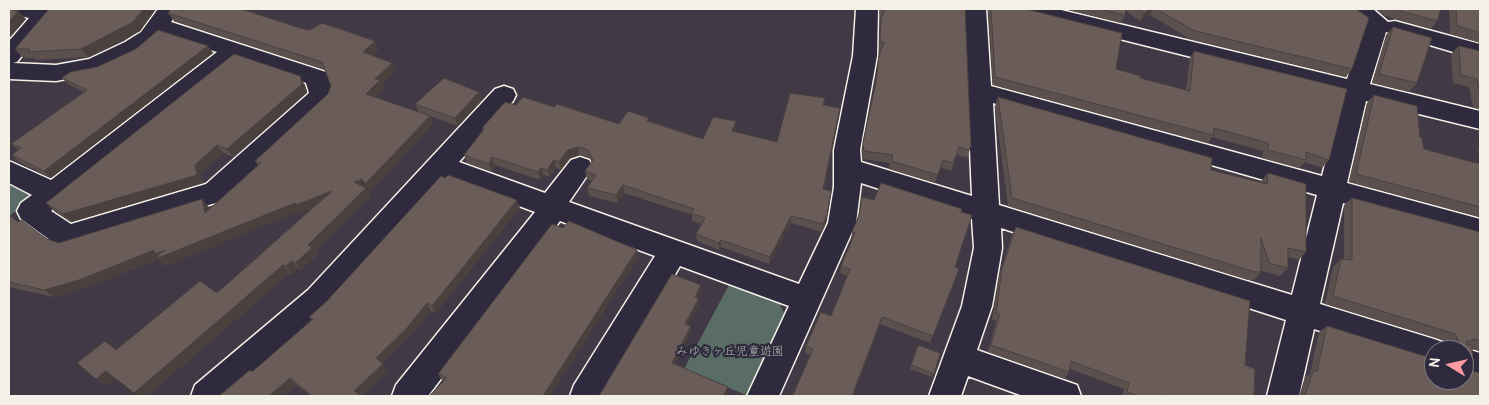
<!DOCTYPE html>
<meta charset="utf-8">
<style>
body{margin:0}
#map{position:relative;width:1489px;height:405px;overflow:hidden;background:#413945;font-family:Pangolin,sans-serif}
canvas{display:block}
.frame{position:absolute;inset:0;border:10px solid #f4f1e8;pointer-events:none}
.north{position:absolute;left:1424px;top:340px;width:50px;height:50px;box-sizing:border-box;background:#2f2a3d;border:1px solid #7e7a81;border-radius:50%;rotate:279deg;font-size:14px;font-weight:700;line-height:20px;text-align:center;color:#f4f1e8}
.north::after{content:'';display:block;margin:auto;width:18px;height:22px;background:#ff9aa2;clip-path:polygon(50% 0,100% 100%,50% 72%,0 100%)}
</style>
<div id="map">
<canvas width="1489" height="405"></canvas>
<div class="frame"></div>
<div class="north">N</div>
</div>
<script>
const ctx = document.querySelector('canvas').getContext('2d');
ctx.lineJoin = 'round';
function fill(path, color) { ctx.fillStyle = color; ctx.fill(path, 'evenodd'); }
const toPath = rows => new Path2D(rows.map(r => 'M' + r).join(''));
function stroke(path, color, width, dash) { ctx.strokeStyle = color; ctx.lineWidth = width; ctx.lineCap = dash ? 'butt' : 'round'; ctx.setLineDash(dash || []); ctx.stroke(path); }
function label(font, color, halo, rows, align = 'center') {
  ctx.font = font + ' Pangolin,"Klee One",sans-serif'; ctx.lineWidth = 4.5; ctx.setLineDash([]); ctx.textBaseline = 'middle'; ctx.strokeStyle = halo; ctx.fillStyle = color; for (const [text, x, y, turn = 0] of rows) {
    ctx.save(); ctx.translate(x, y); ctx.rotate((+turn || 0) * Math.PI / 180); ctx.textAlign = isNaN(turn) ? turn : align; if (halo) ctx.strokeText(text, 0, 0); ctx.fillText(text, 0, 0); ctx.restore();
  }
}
fill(toPath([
 [9,182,38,196,9,216],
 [730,283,779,302,785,316,746,395,684,369]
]), '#596c65');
const minor = toPath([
 [9,9,52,9,56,14,17,62,13,63,56,65,89,59,125,42,141,32,158,9,180,9,171,22,326,72,334,95,331,101,225,200,67,249,57,245,21,219,17,211,21,203,32,195,9,183,9,161,51,180,217,52,162,35,157,42,141,54,102,72,56,81,9,79,9,41,29,18,12,14,9,9],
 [239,60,306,83,309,93,206,184,71,224,51,211,239,60],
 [856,9,878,9,877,56,860,150,861,162,972,196,964,9,986,9,991,86,1322,176,1343,95,1028,16,1020,14,1017,9,1057,9,1347,79,1365,25,1350,14,1347,9,1373,9,1388,22,1395,21,1480,44,1480,60,1386,32,1370,84,1480,111,1480,129,1366,101,1347,183,1480,219,1480,241,1343,203,1320,304,1434,339,1445,343,1448,350,1434,350,1434,367,1314,329,1299,396,1267,396,1286,320,1001,228,1002,248,992,306,977,350,1077,385,1081,396,1023,396,968,376,961,396,929,396,962,306,974,248,972,219,861,183,856,223,779,396,747,396,789,306,680,266,604,396,570,396,574,385,655,256,560,221,428,396,392,396,396,385,535,212,444,178,330,308,230,396,191,396,195,385,308,290,495,89,504,86,513,89,516,95,513,101,459,162,545,193,571,160,580,157,589,160,593,167,569,202,799,284,828,223,834,187,834,150,853,56,856,9],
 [993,103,1317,195,1292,295,999,205,993,103],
 [1464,348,1480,353,1480,381,1464,376,1464,350,1458,350,1464,348]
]);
stroke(minor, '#f4f1e8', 3);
fill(minor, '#2f2a3d');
fill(toPath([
 [49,9,156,9,140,31,88,57,36,60,34,58,23,58,15,49],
 [879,9,965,9,971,146,967,158,957,155,951,171,940,167,935,183,889,169,890,163,863,159,862,150,875,87,879,55,881,51,879,50,880,26,881,17,880,17],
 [986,9,1026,9,1116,69,1140,78,1186,90,1190,58,1194,51,1329,160,1322,168,1305,162,1299,168,1262,158,1263,151,1212,137,1208,143,993,85,988,9],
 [1064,9,1356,9,1352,69,1346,77,1190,39,1150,15,1140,21,1126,11,1125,15,1121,23],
 [1375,9,1441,9,1437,21,1431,29,1386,16],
 [1449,9,1480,9,1480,43,1450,34],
 [168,13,300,28,379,49,372,55,396,71,382,84,384,88,375,97,419,112,415,104,479,92,482,100,458,126,430,116,433,124,370,192,367,187,365,188,366,188,371,196,315,252,317,255,301,270,297,268,292,274,290,273,147,396,139,396,115,378,105,386,96,379,116,350,217,293,312,208,301,213,300,211,165,266,159,259,88,287,54,297,9,287,9,215,18,222,47,239,59,243,209,207,209,209,258,165,255,161,328,94,331,86,325,70,174,21],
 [1393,27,1417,83,1409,92,1372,83,1386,35],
 [208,46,213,53,51,178,19,162,12,155,18,150,11,144,84,92,68,84,62,78],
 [1459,46,1480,51,1480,110,1473,107,1469,87,1453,83,1451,54],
 [300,76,304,84,307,92,233,157,223,153,201,173,203,183,71,222,54,211,46,203],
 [1374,95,1420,137,1424,149,1480,164,1480,217,1349,182,1367,103],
 [998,97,1211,170,1261,183,1261,181,1268,173,1306,252,1299,260,1288,257,1288,268,1280,276,1262,271,1261,267,1261,272,1254,280,1248,280,1008,206,995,106],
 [825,98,824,105,839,116,824,189,826,222,822,232,791,223,769,264,721,247,719,250,697,241,696,234,702,224,692,221,692,215,624,193,618,203,589,196,587,188,592,181,587,179,585,171,592,162,590,158,579,155,570,158,561,170,556,168,550,177,544,175,540,180,495,165,492,172,467,163,464,155,483,131,482,128,516,105,554,107,619,124,649,121,703,139,736,121,736,129,735,132,777,142],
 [1480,128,1480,144,1478,130],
 [1480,147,1480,162,1478,149],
 [862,197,874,200,961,212,955,267,959,269,930,343,880,324,853,396,790,396,793,395,810,355,805,353,806,346,831,316,847,276,840,273,841,266,852,240,851,240,852,232,859,217],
 [1352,198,1480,232,1480,351,1472,349,1473,371,1480,396,1299,396,1305,377,1310,374,1319,332,1327,326,1434,380,1464,350,1439,350,1446,345,1447,345,1446,341,1325,304,1333,267,1341,259,1344,260,1344,205],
 [520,208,436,313,431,311,411,335,382,364,388,371,362,396,311,396,296,385,283,396,219,396,252,372,312,320,309,317],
 [1016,227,1245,365,1254,396,1122,396,1124,389,1070,369,1069,372,1065,379,988,352,996,321,992,320,999,276,1012,235],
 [563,228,637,250,639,257,444,381,442,380,438,374],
 [918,345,940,353,932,377,910,369]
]), '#5b504d');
fill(toPath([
 [144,9,156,9,140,31,88,57,81,49],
 [1151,9,1153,9,1150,15,1140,21,1144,13],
 [18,11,26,19,9,38,9,22],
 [375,41,379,49,367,60,363,52],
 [208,46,213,53,51,178,44,171],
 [392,63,396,71,382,84,384,88,370,102,366,94,375,79],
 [300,76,304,84,307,92,233,157,227,149],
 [479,92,482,100,458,126,455,118],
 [840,108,839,116,822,197,823,189],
 [430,116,433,124,370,192,365,184],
 [736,121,736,129,732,139,732,131],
 [217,145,223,153,201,173,203,183,71,222,63,214,195,165],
 [578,147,579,155,570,158,561,170,559,162,568,150],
 [492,157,495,165,492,172,489,164],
 [554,160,556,168,550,177,547,170],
 [541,168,544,175,540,180,538,172],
 [362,179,367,187,359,190,354,182],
 [623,185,624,193,618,203,616,195],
 [366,188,371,196,315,252,317,255,301,270,295,263,308,245],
 [332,191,337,199,301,213,300,211,165,266,159,259,88,287,54,297,44,290,154,250],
 [831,191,826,222,822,232,823,224],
 [202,199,209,207,212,221,205,213],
 [517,200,520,208,436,313,432,306],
 [791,216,791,223,769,264,770,257],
 [721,240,721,247,719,250,719,243],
 [637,250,639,257,550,396,543,396],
 [292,261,297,268,292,274,286,266],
 [283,265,290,273,147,396,139,396,134,393],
 [701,285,702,292,695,304,695,297],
 [699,298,699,305,685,330,685,324],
 [427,303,431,311,411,335,381,365,376,358],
 [882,317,880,324,853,396,852,396],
 [691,326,691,333,673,369,672,363],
 [383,364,388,371,362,396,358,396,354,391],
 [106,371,116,377,105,386,96,379],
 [290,378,296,385,283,396,269,396],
 [728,387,728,394,727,396,723,396]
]), '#4a413e');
const building = toPath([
 [9,9,18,11,9,22,9,9],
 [49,9,144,9,133,22,81,49,28,52,30,49,15,49,49,9],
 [171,9,241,9,300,28,310,30,322,23,375,41,363,52,392,63,375,79,380,80,366,94,430,116,365,184,362,179,354,182,366,188,308,245,312,248,295,263,292,261,286,266,283,265,134,393,106,371,96,379,77,363,105,341,116,350,200,281,217,293,332,191,296,205,295,203,158,258,157,256,165,250,155,254,154,250,79,280,44,290,9,282,9,215,18,222,21,220,47,239,59,243,202,199,205,213,261,163,255,161,328,94,331,86,322,62,168,13,171,9],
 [881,9,965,9,971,146,969,150,959,147,953,163,943,160,938,175,891,161,893,155,864,151,863,142,876,83,879,55,884,43,880,42,881,18,885,10,881,9],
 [991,9,1026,9,1122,33,1116,69,1141,76,1140,78,1190,91,1194,51,1347,89,1329,160,1306,152,1306,160,1268,150,1268,143,1214,128,1213,135,995,77,991,9],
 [1100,9,1126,9,1125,15,1100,9],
 [1138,9,1151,9,1144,13,1138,9],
 [1156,9,1356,9,1369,18,1352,69,1195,31,1156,9],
 [1393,9,1441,9,1437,21,1393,9],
 [1456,9,1480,9,1480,33,1457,26,1456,9],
 [1393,27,1432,38,1417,83,1379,74,1393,27],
 [158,30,208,46,44,171,12,155,21,148,11,144,87,90,62,78,70,72,97,67,136,49,158,30],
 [1459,46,1480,51,1480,96,1477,79,1461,75,1459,46],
 [234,54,300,76,302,84,227,149,217,145,195,165,197,175,63,214,46,203,234,54],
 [444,78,479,92,455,118,415,104,444,78],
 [790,93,825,98,823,105,840,108,823,189,831,191,827,215,823,224,791,216,770,257,721,240,719,243,696,234,705,218,691,213,694,209,623,185,616,195,587,188,596,175,585,171,593,160,588,150,578,147,568,150,559,162,554,160,547,170,541,168,538,172,492,157,489,164,464,155,484,129,482,128,505,102,516,105,523,97,554,107,557,104,619,124,628,111,649,118,647,121,703,139,713,117,736,121,732,131,777,142,790,93],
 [1374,95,1417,106,1420,137,1422,138,1424,149,1480,164,1480,207,1356,174,1374,95],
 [998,97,1212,158,1211,170,1267,184,1268,173,1306,184,1306,252,1288,248,1288,268,1269,263,1261,238,1261,272,1255,272,1012,198,998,97],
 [448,175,517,200,432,306,427,303,407,328,376,358,383,364,354,391,361,396,312,396,290,378,269,396,219,396,250,370,252,372,313,319,309,317,326,302,441,176,445,178,448,175],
 [881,183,962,209,961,212,972,215,955,267,959,269,933,336,882,317,852,396,790,396,791,394,793,395,813,349,806,346,821,312,831,316,850,269,841,266,855,233,852,232,859,215,862,197,874,200,881,183],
 [1352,198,1480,232,1480,341,1475,339,1466,342,1467,345,1472,345,1473,371,1480,373,1480,396,1305,396,1313,371,1317,371,1327,326,1434,359,1434,380,1464,380,1464,350,1446,350,1446,345,1460,344,1455,334,1333,296,1341,259,1352,260,1352,198],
 [569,221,637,250,543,396,429,396,447,378,438,374,552,224,563,228,569,221],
 [1016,227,1250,301,1245,365,1255,369,1254,396,1170,396,1166,395,1166,396,1138,396,1127,392,1129,383,1071,361,1069,372,991,345,1000,314,996,313,1002,269,1016,227],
 [672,274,701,285,695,297,699,298,685,324,691,326,672,363,728,387,723,396,599,396,672,274],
 [918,345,940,353,934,374,911,365,918,345]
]);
fill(building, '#6a5d59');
stroke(building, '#4a413e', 1);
label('12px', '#aeb5ad', '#2f2a3d', [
 ["みゆきヶ丘児童遊園",730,352]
]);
</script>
